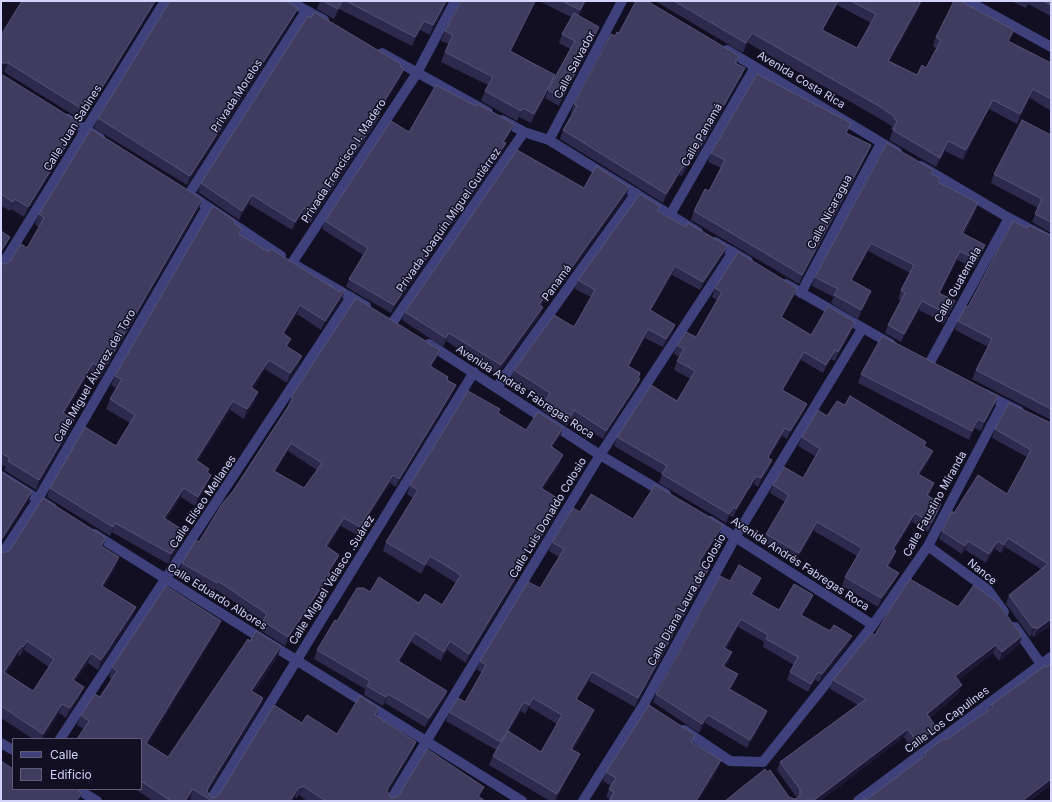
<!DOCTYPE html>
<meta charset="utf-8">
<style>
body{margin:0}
#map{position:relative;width:1052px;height:802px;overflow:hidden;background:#110f21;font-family:Inter,sans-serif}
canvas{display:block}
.frame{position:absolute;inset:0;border:2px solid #d4d3fb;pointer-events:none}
.legend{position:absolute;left:12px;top:738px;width:130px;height:52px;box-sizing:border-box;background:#110f21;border:1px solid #5f5d78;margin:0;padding:5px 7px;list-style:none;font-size:12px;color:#d4d3fb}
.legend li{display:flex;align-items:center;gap:8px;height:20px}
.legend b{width:20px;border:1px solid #5f5d78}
</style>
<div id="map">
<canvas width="1052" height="802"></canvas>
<div class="frame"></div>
<ul class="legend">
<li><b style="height:5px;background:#3e417c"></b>Calle</li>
<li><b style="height:11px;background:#3f3c60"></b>Edificio</li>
</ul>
</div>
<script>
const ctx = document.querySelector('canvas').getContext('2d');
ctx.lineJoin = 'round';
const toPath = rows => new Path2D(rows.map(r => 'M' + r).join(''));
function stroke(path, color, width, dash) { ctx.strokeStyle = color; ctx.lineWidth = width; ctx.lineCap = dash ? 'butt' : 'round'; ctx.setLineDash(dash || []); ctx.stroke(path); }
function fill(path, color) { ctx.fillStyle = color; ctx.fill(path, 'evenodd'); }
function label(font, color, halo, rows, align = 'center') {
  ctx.font = font + ' Inter,sans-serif'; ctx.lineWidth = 3; ctx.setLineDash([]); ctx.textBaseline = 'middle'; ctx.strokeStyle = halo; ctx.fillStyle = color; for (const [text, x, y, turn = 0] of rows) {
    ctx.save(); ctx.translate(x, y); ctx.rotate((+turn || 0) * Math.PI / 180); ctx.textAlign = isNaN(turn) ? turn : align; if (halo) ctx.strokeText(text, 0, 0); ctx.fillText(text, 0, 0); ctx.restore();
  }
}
stroke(toPath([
 [289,1,324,20],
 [968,1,1051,47],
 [727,50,897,152],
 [382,53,488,112],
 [68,119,100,138],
 [502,120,524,132,549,140,698,232],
 [549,140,622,1],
 [921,166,1009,218,1051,240],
 [189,194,306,11],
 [190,195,281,256],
 [670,215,755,67],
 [715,242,748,261],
 [292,263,417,73,455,1],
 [297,266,366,306],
 [1,267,165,1],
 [786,284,891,344],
 [801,293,881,143],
 [393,322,524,132],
 [429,344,600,455,666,494],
 [929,364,1009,218],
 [497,387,636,193],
 [985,394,1019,411],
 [1,476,52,508],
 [710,521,873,625],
 [94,534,522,801],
 [928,546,988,590,1004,612],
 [1,556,38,499,207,207],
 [1015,627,1041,664],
 [684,730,730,761,763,762],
 [60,739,351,297],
 [1,743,13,750],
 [763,762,873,625,928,546,1003,403],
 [77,789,97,801],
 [210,801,474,372],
 [390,801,600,455,733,252],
 [583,801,644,704,736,536,862,329],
 [858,801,1051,657]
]), '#3e417c', 10);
fill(toPath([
 [22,1,157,1,83,121,4,72],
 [320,1,448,1,430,35,420,30,412,46,339,9,334,19,317,9],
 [461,1,536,1,511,51,554,79,570,49,559,43,562,34,571,17,539,1,586,1,579,16,596,36,559,106,545,98,546,96,531,123,519,117,517,121,481,101,485,91,488,85,441,62,445,52,449,44,441,41,445,31],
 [655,1,923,1,890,61,917,75,926,68,937,49,933,46,936,37,1010,39,1009,42,1051,63,1051,111,1030,98,1017,124,989,109,963,160,945,151,936,167,889,140,893,130,891,129,892,126,875,116,748,43,743,53],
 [837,5,871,23,857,48,823,30],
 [1011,1,1051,1,1051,16,1028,4,1026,8],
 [298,8,294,18,187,185,94,128,98,118],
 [619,33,739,56,737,63,742,76,697,156,695,155,682,176,679,175,663,203,560,139,563,130,572,114,571,113,574,104,615,36],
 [400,66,401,77,379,113,377,123,311,222,301,216,292,230,249,204,239,220,198,192,201,183],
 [1,74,80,123,76,132,24,217,11,209,10,211,1,206],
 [476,106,514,124,511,132,504,143,506,143,503,152,391,313,346,287,349,279,363,255,322,229,325,221,409,132],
 [847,133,868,154,799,284,691,220,694,211,709,191,721,168,708,162,711,153],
 [1051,135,1051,233,1032,222,1038,208,991,183,994,174],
 [933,170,932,174,940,178,939,182,975,212,964,234,982,253,974,268,957,260,940,293,952,309,944,323,919,310,901,342,885,333,888,325,901,300,898,299,901,290,910,273,868,251,852,281,871,291,868,299,858,319,831,303,834,297,812,286,815,277],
 [629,187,626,196,564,282,560,280,556,288,554,287,541,306,543,307,540,316,498,374,446,341,443,347,402,320,405,312,584,188],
 [202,199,199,208,100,379,89,373,65,414,74,420,71,429,36,490,4,470,6,467,1,465,1,263,5,264,10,261,27,248,39,227,35,224,39,214],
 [660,206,658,211,686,227,727,246,724,254,700,290,672,275,651,310,675,325,672,334,663,347,645,338,629,367,640,373,637,387,603,439,571,419,567,426,542,410,545,401,511,378,514,370,574,327,591,297,575,289,578,280],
 [235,221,234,224,242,229,240,235,342,299,321,330,297,314,284,334,288,347,299,365,287,383,265,369,253,389,255,401,244,419,230,410,198,461,209,469,208,473,211,475,208,484,195,506,181,497,166,519,186,532,182,541,168,564,112,532,110,536,47,497,50,488,116,446,130,423,106,409,110,399,116,388,111,385,115,376],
 [1027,228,1051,236,1051,420,972,379,976,370,988,347,955,330,958,321,968,307],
 [715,288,797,288,794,296,782,318,811,335,852,330,835,361,831,359,823,373,801,360,783,390,807,404,803,413,787,439,782,436,769,458,772,460,769,469,758,487,754,484,749,489,733,517,730,516,726,523,659,483,662,474,614,446,617,437,677,401,691,379,674,370,677,361,680,357,674,354,677,345,696,337,717,300,712,297],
 [437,358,431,367,447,381,453,394,396,487,390,483,357,535,341,526,328,547,339,555,336,563,330,573,327,582,285,646,260,630,263,621,215,589,214,592,179,571,182,563,199,542,288,406,288,405,291,397],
 [288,451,317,470,304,488,275,472],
 [861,374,998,396,995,405,981,431,975,428,969,440,858,383],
 [845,405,926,442,924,446,929,460,920,475,931,492,929,496,938,513,928,532,912,522,894,550,893,560,889,567,895,581,878,607,842,586,845,577,857,556,814,531,796,561,763,542,766,534,785,502,770,493,773,485,803,478,815,456,798,446,802,437,827,416],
 [500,409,498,414,526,430,563,428,560,437,552,447,560,463,543,489,559,510,538,545,533,541,514,574,517,575,514,584,466,663,447,650,441,661,411,642,399,662,447,691,444,700,425,727,385,703,383,706,364,695,365,689,314,659,317,650,337,621,370,592,419,603,442,605,456,583,427,565,421,574,383,551,386,542,413,498,407,494,410,485],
 [1051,423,1051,625,1034,637,1032,635,1030,637,1006,604,1009,595,1041,569,1005,547,1001,553,995,549,986,563,965,550,962,554,939,539,942,531,954,513,1007,494,1027,457,992,438,995,429],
 [580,512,719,534,701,563,706,577,635,707,589,681,577,700,591,719,573,750,580,754,576,763,555,801,550,801,489,765,493,756,496,750,446,721,449,712,465,702,482,673,477,670,480,661,540,588,559,557,549,551,552,542],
 [529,707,557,724,541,752,509,732,521,711,525,714],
 [103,547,116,567,103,588,136,607,133,617,98,670,88,663,75,681,80,697,66,718,59,713,43,739,33,739,1,718,1,552,7,552],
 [24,650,49,667,33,691,6,673,18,655,20,656],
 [761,578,758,586,753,595,779,610,813,595,810,603,802,616,849,644,819,682,815,680,808,692,787,680,790,672,794,665,763,647,764,642,738,627,726,649,732,652,729,661,725,667,735,682,731,689,767,711,764,719,747,748,705,723,699,733,653,702,656,694,730,581],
 [958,607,1022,636,1019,645,999,661,993,653,958,680,959,693,930,718,937,728,934,736,914,751,904,737,820,801,725,801,789,797,794,799,797,798,777,770,780,762,858,705,830,689,833,680,875,635],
 [221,621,217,631,148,744,168,757,278,656,254,692,263,698,260,708,208,792,210,796,214,798,219,795,302,723,337,734,376,716,412,752,388,792,390,797,394,798,480,798,485,801,307,801,299,795,297,798,295,797,293,801,193,801,190,799,188,801,153,801,135,789,141,789,141,739,84,729,77,725,81,715,100,697,112,679,109,677,112,667],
 [991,705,1051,785,1030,801,862,801,866,800,923,757,925,753,946,740,989,709],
 [692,743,721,760,718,769,698,801,609,801,610,799,606,797,609,789,611,786,603,781,606,772]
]), '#2e2a4d');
fill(toPath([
 [155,1,157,1,83,121,87,112],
 [342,1,339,9,334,19,338,9],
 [446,1,448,1,430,35,433,25],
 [535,1,536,1,507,60,510,51],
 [585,1,586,1,576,20,580,10],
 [838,1,839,1,837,5,818,39,822,30],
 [921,1,923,1,885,70,888,61],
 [298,8,294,18,187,185,190,176],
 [424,21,420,30,412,46,415,37],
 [599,27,596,36,559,106,562,98],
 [1014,30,1010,39,1004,51,1008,41],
 [752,33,748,43,743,53,746,43],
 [1,63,8,63,4,72,1,72],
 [745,68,742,76,697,156,700,147],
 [404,69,401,77,374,121,377,113],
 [555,75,548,90,546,96,531,123,534,114],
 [1033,89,1030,98,1017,124,1020,114],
 [993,100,989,109,963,160,966,150],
 [523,108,519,117,517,121,521,111],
 [380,114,377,123,311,222,314,214],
 [80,123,76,132,24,217,28,207],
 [514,124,511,132,500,150,503,142],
 [948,141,945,151,936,167,940,158],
 [506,143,503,152,391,313,394,305],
 [871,145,868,154,799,284,802,275],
 [698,146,695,155,682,176,685,167],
 [683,166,679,175,663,203,666,194],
 [629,187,626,196,564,282,567,274],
 [252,195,249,204,239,220,242,211],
 [15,199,11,209,10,211,13,202],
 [202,199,199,208,100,379,104,369],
 [978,203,975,212,959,242,962,233],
 [304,208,301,216,292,230,295,222],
 [10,237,6,246,1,255,1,251],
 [871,243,868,251,848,289,851,280],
 [985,245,982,253,974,268,977,260],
 [727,246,724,254,700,290,703,282],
 [960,251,957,260,936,301,939,293],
 [675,266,672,275,647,318,650,310],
 [564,272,556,288,559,279],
 [557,278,554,287,536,313,539,305],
 [797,288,794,296,778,326,781,317],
 [345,290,342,299,321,330,325,321],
 [871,291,868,299,858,319,861,310],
 [922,301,919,310,901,342,904,334],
 [955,301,952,309,944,323,947,314],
 [300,305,297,314,279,342,283,333],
 [543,307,540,316,498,374,501,365],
 [855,322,852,330,835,361,838,352],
 [675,325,672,334,663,347,666,339],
 [648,329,645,338,625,375,628,366],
 [449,333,446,341,443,347,446,338],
 [291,339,288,348,286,346],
 [440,350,437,358,427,375,430,366],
 [835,350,831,359,823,373,826,365],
 [804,352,801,360,779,398,782,390],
 [302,356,299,365,287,383,290,373],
 [269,360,265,369,248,397,251,387],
 [93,363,89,373,60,423,63,413],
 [640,373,637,382,640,379,637,387,603,439,606,431],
 [456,385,453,394,396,487,399,479],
 [258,392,255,401,244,419,247,409],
 [998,396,995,405,981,431,984,422],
 [233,401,230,410,193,470,196,460],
 [807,404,803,413,787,439,790,431],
 [574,410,571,419,567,426,570,418],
 [978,419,975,428,969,440,972,431],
 [74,420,71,429,36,490,39,480],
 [563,428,560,437,547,455,551,446],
 [785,428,782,436,766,463,769,455],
 [291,443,288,451,271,479,274,471],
 [933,451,929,460,915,483,918,474],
 [563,455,560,463,538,497,541,488],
 [772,460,769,469,758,487,761,478],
 [211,475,208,484,195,506,198,497],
 [393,475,390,483,357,535,360,527],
 [757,476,754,484,749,489,733,517,736,509,753,481],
 [934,483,931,492,924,504,927,495],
 [184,488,181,497,160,527,164,518],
 [32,491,29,501,1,544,1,540],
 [562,501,559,510,538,545,541,536],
 [941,504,938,513,928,532,931,523],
 [734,507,730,516,726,523,729,514],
 [915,513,912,522,890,558,893,549],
 [344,518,341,526,323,555,326,546],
 [817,522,814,531,796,561,799,553],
 [115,523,112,532,110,536,113,527],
 [723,525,719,534,696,571,699,562],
 [186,532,182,541,168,564,171,554],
 [536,532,533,541,510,582,513,573],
 [106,538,103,547,101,546],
 [1008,538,1005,547,1001,553,1004,545],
 [968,541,965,550,962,554,965,546],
 [998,541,995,549,986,563,989,554],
 [896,551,893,560,884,575,887,566],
 [339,555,336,563,325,581,328,572],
 [430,556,427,565,421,574,425,565],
 [119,557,116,567,98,596,102,586],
 [709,568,706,577,635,707,638,698],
 [899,573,895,581,878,607,881,598],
 [330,574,327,582,285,646,288,637],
 [517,575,514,584,466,663,469,654],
 [761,578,758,586,748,602,751,594],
 [813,595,810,603,798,623,801,615],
 [136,607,133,617,98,670,101,660],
 [741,619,738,627,721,656,724,648],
 [1051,619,1051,625,1034,637,1037,629],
 [221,621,217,631,143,753,146,743],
 [1035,627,1032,635,1030,637,1033,628],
 [415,633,411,642,395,670,398,661],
 [852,636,849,644,819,682,822,674],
 [1022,636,1019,645,999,661,1002,652],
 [27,641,24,650,20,656,23,647],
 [450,641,447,650,441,661,444,652],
 [996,645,993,653,952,684,955,676],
 [21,646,18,655,1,680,4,672],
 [281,646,278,656,248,701,251,691],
 [732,652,729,661,720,674,723,666],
 [91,653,88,663,69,690,73,680],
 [592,672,589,681,572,708,576,699],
 [818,672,815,680,808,692,811,684],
 [738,674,735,682,726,697,729,689],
 [962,685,959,693,924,723,927,714],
 [84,687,80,697,66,718,70,708],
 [447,691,444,700,425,727,429,718],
 [388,694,385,703,383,706,386,697],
 [263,698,260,708,204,798,208,788],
 [533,698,529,707,525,714,529,705],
 [524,702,521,711,498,751,501,742],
 [62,704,59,713,43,739,41,739,43,734],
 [379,708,376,717,375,715],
 [594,710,591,719,568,758,571,749],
 [767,711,764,719,747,748,750,740],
 [708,715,705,723,699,733,702,724],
 [937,728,934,736,914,751,917,742],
 [908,729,904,737,820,801,813,801],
 [416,742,412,752,384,798,388,788],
 [580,754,576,763,555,801,557,794],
 [721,760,718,769,698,801,696,801],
 [1051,779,1051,785,1030,801,1022,801],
 [303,786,299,795,297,798,301,788],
 [299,787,295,797,293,801,290,801],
 [484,787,480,797,478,801,478,796],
 [193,789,190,799,188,801,185,801],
 [82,793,79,801,76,801]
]), '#1b1734');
const building = toPath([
 [22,1,155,1,87,112,8,63,1,63,1,35,22,1],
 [170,1,286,1,298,8,190,176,98,118,170,1],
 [323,1,342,1,338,9,323,1],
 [346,1,446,1,433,25,424,21,415,37,346,1],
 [461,1,535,1,510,51,555,75,534,114,523,108,521,111,485,91,493,77,445,52,453,35,445,31,461,1],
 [562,1,585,1,580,10,562,1],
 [636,1,647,1,739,56,735,63,745,68,700,147,698,146,685,167,683,166,666,194,563,130,577,106,574,104,611,34,615,36,617,32,619,33,636,1],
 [674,1,838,1,822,30,857,48,876,14,851,1,921,1,888,61,917,75,922,65,926,68,941,40,936,37,954,1,960,1,1014,30,1008,41,1051,63,1051,99,1033,89,1020,114,993,100,966,150,948,141,940,158,893,130,897,121,894,119,895,117,879,106,752,33,746,43,674,1],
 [1043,1,1051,1,1051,5,1043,1],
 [314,12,401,64,400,66,404,69,377,113,380,114,314,214,304,208,295,222,252,195,242,211,201,183,308,16,311,18,314,12],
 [574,13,599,27,562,98,548,90,575,41,562,34,574,13],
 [1,74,80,123,28,207,15,199,13,202,1,194,1,74],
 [757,74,851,123,846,133,871,145,802,275,694,211,705,189,709,191,725,160,711,153,757,74],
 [436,85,476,106,478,104,514,124,503,142,506,143,394,305,349,279,368,248,325,221,391,121,409,132,436,85],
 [1022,120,1051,135,1051,222,1035,214,1042,199,994,174,1022,120],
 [91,129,202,199,104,369,93,363,63,413,74,420,39,480,8,461,10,458,1,453,1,263,5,264,10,261,21,244,27,248,44,218,39,214,91,129],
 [887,143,933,170,931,174,940,178,938,182,978,203,962,233,985,245,977,260,960,251,939,293,955,301,947,314,922,301,904,334,888,325,905,293,901,290,914,265,871,243,851,280,871,291,861,310,834,295,838,289,815,277,887,143],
 [517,150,584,188,596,166,629,187,567,274,564,272,559,279,557,278,539,305,543,307,501,365,449,333,446,338,405,312,517,150],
 [640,194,660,206,657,211,686,227,688,223,727,246,703,282,675,266,650,310,675,325,666,339,648,329,628,366,640,373,638,378,640,379,606,431,574,410,570,418,545,402,550,393,514,370,554,315,574,327,595,290,578,280,640,194],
 [213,206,235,221,234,223,242,229,239,234,269,252,271,249,340,292,342,289,345,290,325,321,300,305,283,333,291,339,286,346,302,356,290,373,269,360,251,387,258,392,247,409,233,401,196,460,209,469,207,472,211,475,198,497,184,488,164,518,186,532,171,554,115,523,113,527,50,488,85,427,116,446,135,415,110,399,122,379,115,376,213,206],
 [1013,221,1027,228,1029,225,1051,236,1051,409,976,370,992,339,958,321,966,306,968,307,1013,221],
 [1,231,10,237,1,251,1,231],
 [738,252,797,288,781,317,811,335,828,306,855,322,838,352,835,350,826,365,804,352,782,390,807,404,790,431,785,428,769,455,768,458,772,460,761,478,757,476,753,481,736,509,734,507,729,514,662,474,667,466,617,437,651,385,677,401,695,371,677,361,684,349,677,345,686,332,696,337,722,292,715,288,738,252],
 [356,298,440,350,430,366,448,377,447,380,456,385,399,479,393,475,360,527,344,518,326,546,339,555,328,572,330,574,288,637,263,621,267,614,218,581,217,583,182,563,196,540,199,542,222,504,234,490,293,399,291,397,356,298],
 [291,443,322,463,304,488,274,471,291,443],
 [882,336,998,396,984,422,978,419,972,431,861,374,882,336],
 [468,391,500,409,498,413,526,430,538,412,563,428,551,446,563,455,541,488,562,501,541,536,536,532,513,573,517,575,469,654,450,641,444,652,415,633,398,661,447,691,429,718,388,694,386,697,367,686,370,681,317,650,335,620,337,621,357,588,364,588,370,592,379,577,419,603,425,594,442,605,461,575,430,556,425,565,386,542,418,490,410,485,468,391],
 [850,396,926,442,924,446,933,451,918,474,934,483,927,495,941,504,931,523,915,513,893,549,896,551,887,566,899,573,881,598,845,577,862,548,817,522,799,553,766,534,789,495,773,485,784,467,803,478,820,449,802,437,818,410,827,416,837,401,845,405,850,396],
 [1009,403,1051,423,1051,619,1037,629,1035,627,1033,628,1009,595,1048,564,1008,538,1004,545,998,541,989,554,968,541,965,546,942,531,952,511,954,513,978,475,1007,494,1031,450,995,429,1009,403],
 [1,472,32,491,1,540,1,472],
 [655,485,723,525,699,562,709,568,638,698,592,672,576,699,594,710,571,749,580,754,557,794,493,756,508,731,541,752,562,715,533,698,529,705,524,702,501,742,449,712,458,698,465,702,486,665,480,661,528,582,540,588,564,549,552,542,573,508,580,512,591,494,633,519,655,485],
 [43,498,106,538,101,546,119,557,102,586,136,607,101,660,91,653,73,680,84,687,70,708,62,704,43,734,1,706,1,552,7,552,10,550,43,498],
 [27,641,54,659,33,691,4,672,21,646,23,647,27,641],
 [739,565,761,578,751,594,779,610,794,584,813,595,801,615,830,631,834,625,852,636,822,674,818,672,811,684,790,672,798,657,766,639,768,635,741,619,724,648,732,652,723,666,738,674,729,689,767,711,750,740,708,715,702,724,656,694,720,576,730,581,739,565],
 [910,579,958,607,974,585,998,603,1022,636,1002,652,996,645,955,676,962,685,927,714,937,728,917,742,908,729,813,801,811,798,806,801,725,801,765,769,767,772,770,770,789,797,794,799,798,798,800,795,800,789,780,762,866,699,833,680,871,633,875,635,892,606,910,579],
 [166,586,221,621,146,743,168,757,248,639,250,641,256,631,281,646,251,691,263,698,208,788,207,791,210,796,214,798,219,795,274,705,302,723,307,715,337,734,360,696,379,708,375,715,416,742,388,788,387,791,390,797,394,798,399,795,427,749,484,787,478,796,485,801,326,801,303,786,301,788,299,787,290,801,212,801,193,789,185,801,171,801,141,781,141,739,77,739,89,721,81,715,95,694,100,697,117,671,112,667,166,586],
 [1051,663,1051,779,1022,801,862,801,865,798,866,800,926,755,925,753,944,738,946,740,993,707,991,705,1046,665,1047,667,1051,663],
 [649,705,695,735,691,742,721,760,696,801,609,801,614,792,609,789,616,778,606,772,649,705],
 [1,761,13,769,13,789,76,789,82,793,76,801,1,801,1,761]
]);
fill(building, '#3f3c60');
stroke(building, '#575478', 1);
label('11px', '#d4d3fb', '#110f21', [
 ["Calle Salvador",575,65,-62],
 ["Avenida Costa Rica",801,80,31],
 ["Privada Morelos",237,96,-57],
 ["Calle Juan Sabines",73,128,-58],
 ["Calle Panamá",702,135,-60],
 ["Privada Francisco I. Madero",344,161,-57],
 ["Calle Nicaragua",830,212,-62],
 ["Privada Joaquín Miguel Gutiérrez",449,220,-55],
 ["Panamá",557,283,-54],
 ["Calle Guatemala",958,285,-61],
 ["Calle Miguel Álvarez del Toro",95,376,-60],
 ["Avenida Andrés Fabregas Roca",525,392,33],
 ["Calle Elíseo Mellanes",203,502,-56],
 ["Calle Faustino Miranda",935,504,-61],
 ["Calle Luis Donaldo Colosio",548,518,-59],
 ["Avenida Andrés Fabregas Roca",800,564,33],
 ["Nance",982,572,39],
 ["Calle Miguel Velasco .Suárez",332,580,-58],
 ["Calle Eduardo Albores",217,597,32],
 ["Calle Diana Laura de Colosio",687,600,-61],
 ["Calle Los Capulines",947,720,-37]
]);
</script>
